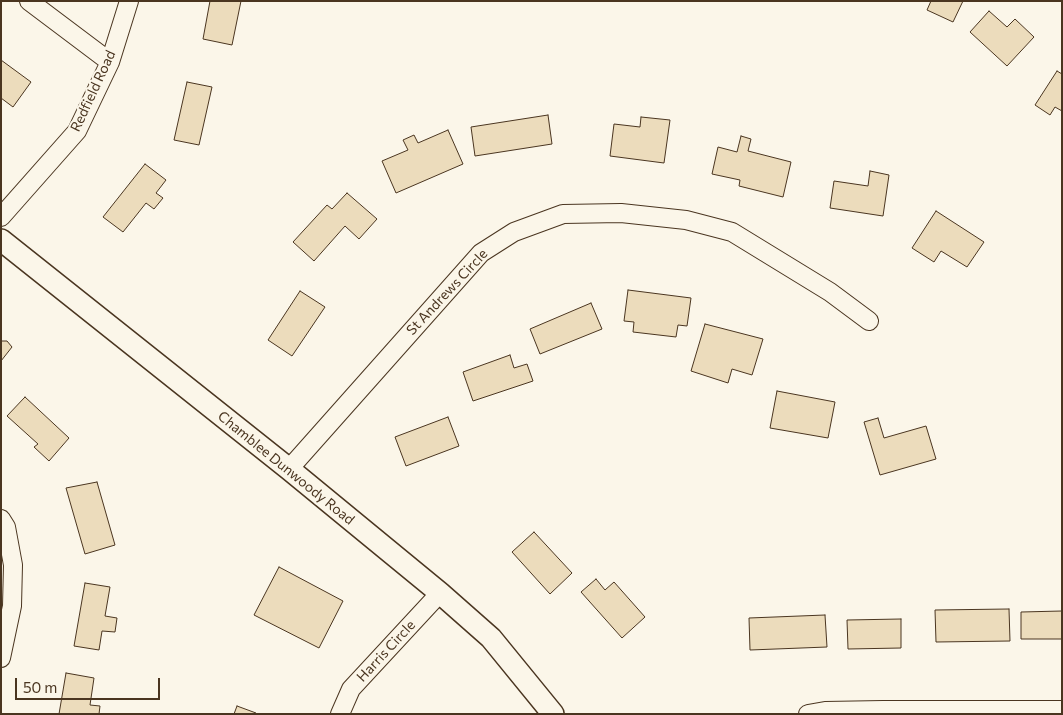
<!DOCTYPE html>
<style>
body{margin:0}
#map{position:relative;width:1063px;height:715px;overflow:hidden;background:#fbf6e9;font-family:Commissioner,sans-serif}
canvas{display:block}
.frame{position:absolute;inset:0;border:2px solid #4a3520;pointer-events:none}
.scale{position:absolute;left:15px;top:678px;width:145px;height:22px;box-sizing:border-box;border:2px solid #4a3520;border-top:0;padding-left:6px;font-size:15px;line-height:18px;white-space:nowrap;color:#4a3520;-webkit-text-stroke:4px #fbf6e9;paint-order:stroke}
</style>
<div id="map">
<canvas width="1063" height="715"></canvas>
<div class="frame"></div>
<div class="scale">50 m</div>
</div>
<script>
const ctx = document.querySelector('canvas').getContext('2d');
ctx.lineJoin = 'round';
function fill(path, color) { ctx.fillStyle = color; ctx.fill(path, 'evenodd'); }
const toPath = rows => new Path2D(rows.map(r => 'M' + r).join(''));
function stroke(path, color, width, dash) { ctx.strokeStyle = color; ctx.lineWidth = width; ctx.lineCap = dash ? 'butt' : 'round'; ctx.setLineDash(dash || []); ctx.stroke(path); }
function label(font, color, halo, rows, align = 'center') {
  ctx.font = font + ' Commissioner,sans-serif'; ctx.lineWidth = 4; ctx.setLineDash([]); ctx.textBaseline = 'middle'; ctx.strokeStyle = halo; ctx.fillStyle = color; for (const [text, x, y, turn = 0] of rows) {
    ctx.save(); ctx.translate(x, y); ctx.rotate((+turn || 0) * Math.PI / 180); ctx.textAlign = isNaN(turn) ? turn : align; if (halo) ctx.strokeText(text, 0, 0); ctx.fillText(text, 0, 0); ctx.restore();
  }
}
const building = toPath([
 [210,1,241,1,232,45,203,39,210,1],
 [931,1,963,1,953,22,927,10,931,1],
 [989,11,1007,27,1015,19,1034,37,1007,66,970,32,989,11],
 [1,60,31,82,13,107,1,98,1,60],
 [1057,71,1062,74,1062,111,1055,107,1050,115,1035,105,1057,71],
 [187,82,212,87,199,145,174,140,187,82],
 [548,115,552,144,475,156,471,127,548,115],
 [641,117,670,120,664,163,610,156,614,124,640,127,641,117],
 [448,130,463,164,396,193,382,161,408,150,403,140,414,135,418,143,448,130],
 [741,136,751,139,748,151,791,162,783,197,739,186,740,180,712,174,718,147,737,152,741,136],
 [145,164,166,180,156,193,163,198,154,209,146,203,123,232,103,217,145,164],
 [870,171,889,175,883,216,830,208,834,181,868,186,870,171],
 [347,193,377,219,359,239,345,226,314,261,293,242,327,205,332,209,347,193],
 [936,211,984,242,967,267,941,251,934,262,912,248,936,211],
 [628,290,691,298,687,326,678,325,676,337,633,332,634,322,624,321,628,290],
 [300,291,325,307,292,356,268,340,300,291],
 [591,303,602,329,540,354,530,329,591,303],
 [705,324,763,339,752,375,732,369,728,383,691,371,705,324],
 [1,341,7,341,12,347,1,361,1,341],
 [510,355,514,368,527,364,533,381,473,401,463,372,510,355],
 [777,391,835,402,828,438,770,428,777,391],
 [25,397,69,438,49,461,34,447,38,444,7,416,25,397],
 [448,417,459,446,406,466,395,437,448,417],
 [878,418,884,438,926,426,936,459,880,475,864,422,878,418],
 [97,482,115,545,85,554,66,488,97,482],
 [534,532,572,573,550,594,512,552,534,532],
 [279,567,343,601,319,648,254,615,279,567],
 [596,579,605,590,614,582,645,617,622,638,581,592,596,579],
 [85,583,110,587,105,616,117,618,115,632,102,631,99,650,74,646,85,583],
 [1009,609,1010,641,936,642,935,610,1009,609],
 [1062,611,1062,639,1021,639,1021,612,1062,611],
 [825,615,827,647,750,650,749,618,825,615],
 [901,619,901,648,848,649,847,620,901,619],
 [66,673,94,678,90,705,100,706,99,714,59,714,66,673],
 [237,706,256,713,256,714,234,714,237,706]
]);
fill(building, '#ecdcbc');
stroke(building, '#4a3520', 1);
const minor = toPath([
 [29,1,110,62],
 [1,217,77,131,110,62,129,1],
 [289,469,481,253,514,232,563,214,621,213,686,220,732,232,830,292,869,321],
 [1,519,6,527,13,565,12,606,1,658],
 [340,714,351,689,440,593],
 [808,714,825,711,883,710,1062,710]
]);
const tertiary = toPath([
 [1,240,289,469,440,593,491,638,553,714]
]);
stroke(minor, '#4a3520', 20);
stroke(tertiary, '#4a3520', 24);
stroke(minor, '#fbf6e9', 18);
stroke(tertiary, '#fbf6e9', 21);
label('14px', '#4a3520', '#fbf6e9', [
 ["Redfield Road",93,91,-65],
 ["St Andrews Circle",447,292,-47],
 ["Chamblee Dunwoody Road",286,468,39],
 ["Harris Circle",386,651,-47]
]);
</script>
